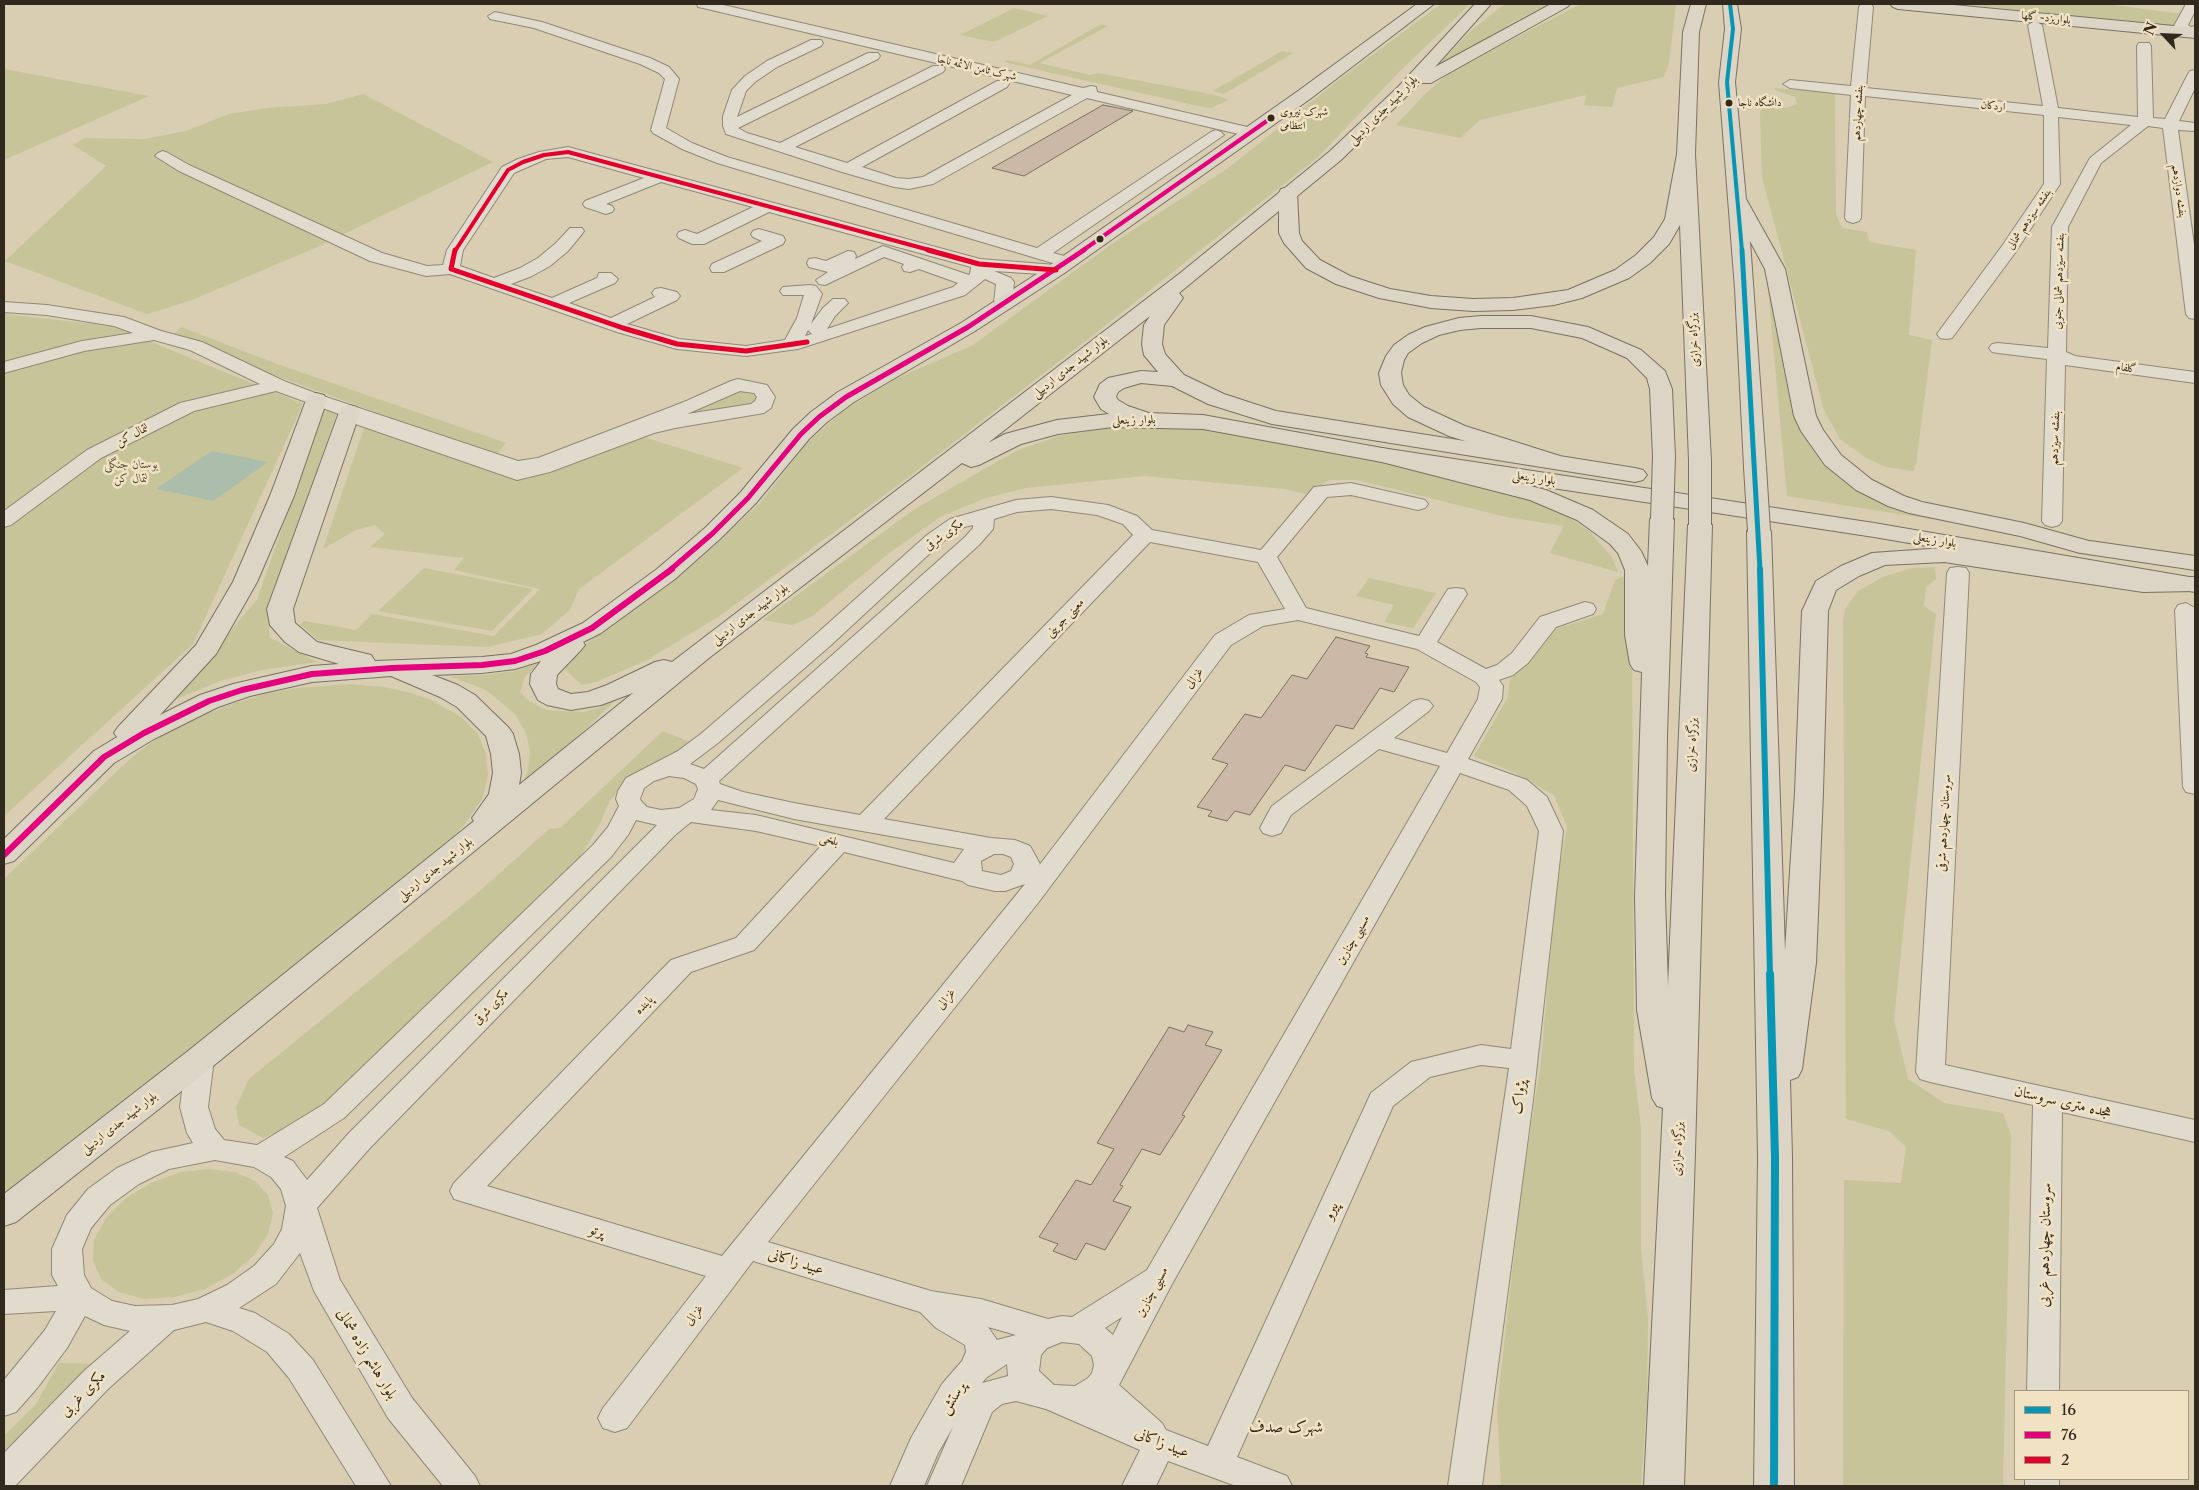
<!DOCTYPE html>
<meta charset="utf-8">
<style>
body{margin:0}
#map{position:relative;width:2199px;height:1490px;overflow:hidden;background:#d9cdb2;font-family:"Libre Caslon Text",serif}
canvas{display:block}
.frame{position:absolute;inset:0;border:5px solid #31291e;pointer-events:none}
.legend{position:absolute;left:2014px;top:1390px;width:175px;height:90px;box-sizing:border-box;background:#f1e2c3;border:1px solid #a49881;margin:0;padding:6px 9px;list-style:none;font-size:15px;color:#31291e}
.legend li{display:flex;align-items:center;gap:10px;height:25px}
.legend b{width:25px;border:1px solid #a49881}
.north{position:absolute;left:2139px;top:10px;width:50px;height:50px;-webkit-text-stroke:4px #f1e2c3;paint-order:stroke;rotate:295deg;font-size:14px;font-weight:700;line-height:20px;text-align:center;color:#31291e}
.north::after{content:'';display:block;margin:auto;width:18px;height:22px;background:#31291e;clip-path:polygon(50% 0,100% 100%,50% 72%,0 100%)}
</style>
<div id="map">
<canvas width="2199" height="1490"></canvas>
<div class="frame"></div>
<ul class="legend">
<li><b style="height:6px;background:#0796b4"></b>16</li>
<li><b style="height:6px;background:#e5007d"></b>76</li>
<li><b style="height:6px;background:#e4002b"></b>2</li>
</ul>
<div class="north">N</div>
</div>
<script>
const ctx = document.querySelector('canvas').getContext('2d');
ctx.lineJoin = 'round';
function fill(path, color) { ctx.fillStyle = color; ctx.fill(path, 'evenodd'); }
const toPath = rows => new Path2D(rows.map(r => 'M' + r).join(''));
function stroke(path, color, width, dash) { ctx.strokeStyle = color; ctx.lineWidth = width; ctx.lineCap = dash ? 'butt' : 'round'; ctx.setLineDash(dash || []); ctx.stroke(path); }
function label(font, color, halo, rows, align = 'center') {
  ctx.font = font + ' "Libre Caslon Text",Amiri,serif'; ctx.lineWidth = 5; ctx.setLineDash([]); ctx.textBaseline = 'middle'; ctx.strokeStyle = halo; ctx.fillStyle = color; for (const [text, x, y, turn = 0] of rows) {
    ctx.save(); ctx.translate(x, y); ctx.rotate((+turn || 0) * Math.PI / 180); ctx.textAlign = isNaN(turn) ? turn : align; if (halo) ctx.strokeText(text, 0, 0); ctx.fillText(text, 0, 0); ctx.restore();
  }
}
fill(toPath([
 [1441,4,1470,4,1401,70,1318,157,1092,336,906,479,718,617,647,660,596,682,582,685,559,664,697,561,761,502,805,445,843,411,895,379,973,345,1116,241,1227,169,1340,79],
 [1505,4,1548,4,1511,23,1428,75,1473,29],
 [1581,4,1676,4,1669,63,1664,77,1617,88,1612,107,1584,105,1586,95,1480,120,1460,138,1396,125,1424,95,1451,71],
 [1959,4,2104,4,2183,14,2176,24,2170,25],
 [1014,8,1048,16,994,42,960,35],
 [1101,24,1108,26,1040,63,1090,75,1098,73,1215,95,1229,100,1211,108,1203,107,1004,62,1007,60,1030,65],
 [1282,51,1293,53,1224,94,1213,91],
 [4,69,149,96,4,160],
 [1775,88,1835,93,1836,214,1842,228,1867,232,1869,242,1916,250,1909,335,1932,340,1916,464,1913,471,1886,467,1866,458,1840,439,1824,410,1762,177,1760,112,1763,107,1787,108,1797,104,1795,97,1775,90],
 [363,94,493,162,313,249,192,300,147,314,5,261,106,166,73,145,85,138,144,139,186,131,229,114,267,108,326,104],
 [1766,267,1778,327,1840,473,1979,527,1787,496],
 [4,314,112,326,303,404,193,644,4,816],
 [181,327,277,364,506,443,495,456,171,337],
 [743,390,755,394,757,399,752,405,682,417,685,414,732,393],
 [324,409,337,413,271,599,269,637,317,662,261,670,220,681,169,702,257,600],
 [1155,425,1208,429,1301,445,1502,490,1537,502,1564,514,1589,531,1612,557,1618,572,1550,553,1564,526,1506,517,1357,480,1329,480,1306,494,1285,489,1144,476,1026,488,986,498,940,517,888,554,811,617,792,625,763,620,915,509,1016,451,1058,436,1113,427],
 [364,428,515,479,621,443,644,437,743,468,579,589,570,610,542,634,487,647,318,640,300,624,305,621,356,630,372,614,494,636,540,589,454,570,464,558,370,547,385,534,375,525,356,530,323,549],
 [1935,567,1936,579,1926,587,1924,606,1936,614,1894,1020,1908,1079,1944,1103,2003,1113,2011,1135,2003,1486,1843,1486,1844,1180,1901,1183,1906,1147,1889,1131,1846,1119,1843,621,1845,609,1858,591,1883,577,1912,568],
 [424,568,533,589,492,631,378,611],
 [1623,576,1629,594,1632,649,1634,1069,1641,1128,1641,1249,1648,1319,1647,1401,1641,1486,1501,1486,1497,1408,1521,1194,1541,1061,1556,889,1567,827,1554,795,1515,773,1474,756,1508,697,1510,680,1552,630,1603,614,1615,580],
 [1369,578,1436,593,1413,628,1384,622,1394,605,1356,596],
 [539,663,525,677,520,692,529,701,546,710,584,712,601,707,619,697,516,795,528,771,530,750,526,734,516,715,486,690,450,676,485,675,515,671],
 [350,684,384,687,411,693,431,700,461,717,478,734,486,754,488,776,482,799,465,824,437,853,177,1060,4,1194,4,879,119,769,142,749,163,735,189,721,226,706,265,694,297,688],
 [663,731,692,743,643,768,625,782,609,802,599,826,573,868,320,1110,289,1128,263,1138,239,1125,236,1107,249,1079,481,890,549,829,560,828],
 [209,1169,235,1172,255,1181,268,1195,273,1213,268,1234,254,1255,233,1274,205,1289,174,1297,144,1299,119,1292,101,1279,93,1261,94,1240,106,1218,126,1198,151,1183,180,1172],
 [59,1363,101,1364,4,1456,4,1436,36,1404]
]), '#c7c499');
fill(toPath([
 [212,451,268,462,213,501,156,489]
]), '#abbeac');
const building = toPath([
 [1103,105,1133,111,1024,176,992,168,1103,105],
 [1336,637,1370,646,1365,653,1368,654,1366,657,1409,667,1394,692,1380,688,1353,729,1336,725,1305,771,1285,765,1250,815,1235,811,1227,821,1208,816,1212,811,1197,807,1228,764,1212,759,1245,714,1261,718,1292,675,1307,679,1336,637],
 [1188,1025,1213,1032,1205,1045,1222,1050,1182,1115,1185,1116,1160,1155,1142,1149,1120,1185,1123,1186,1113,1201,1131,1207,1105,1250,1086,1243,1076,1260,1053,1251,1058,1244,1039,1237,1076,1180,1091,1185,1114,1149,1097,1143,1169,1027,1184,1032,1188,1025]
]);
fill(building, '#cbb8a6');
stroke(building, '#797264', 1);
const minor = toPath([
 [697,4,719,4,1083,88,1091,86,1096,87,1097,92,1256,129,1259,132,1256,135,1251,137,1087,98,933,184,909,189,894,187,842,172,726,134,723,126,723,116,732,90,745,76,767,61,811,40,821,40,823,43,821,46,777,67,755,82,746,91,737,117,868,53,878,53,880,56,878,59,738,128,747,133,780,143,933,66,943,66,945,69,943,72,795,147,847,163,997,81,1007,81,1009,84,1007,87,862,167,896,178,909,179,923,177,1072,95,703,8,698,7,697,4],
 [1861,4,1871,4,1873,7,1866,88,2043,106,2028,25,2035,21,2042,25,2058,108,2138,117,2137,46,2139,43,2149,43,2151,46,2153,118,2165,119,2188,74,2190,71,2195,70,2195,88,2179,121,2195,123,2195,131,2178,130,2195,252,2195,319,2189,318,2186,314,2163,128,2148,126,2101,163,2068,227,2066,352,2075,356,2195,372,2195,383,2065,365,2062,521,2059,525,2052,527,2045,525,2042,521,2047,359,1998,353,1992,352,1989,348,1992,344,1998,343,2048,348,2052,227,2090,158,2131,125,2058,117,2060,184,2015,253,1952,338,1946,339,1940,338,1937,334,2002,246,2044,184,2044,115,1865,96,1861,218,1859,221,1853,223,1847,221,1845,218,1851,95,1790,88,1783,84,1790,80,1851,86,1859,7,1861,4],
 [2186,4,2195,4,2195,11,2188,25,2191,27,2195,26,2195,34,2189,36,2184,35,2174,26,2186,4],
 [495,12,542,22,650,58,669,67,679,79,666,128,692,143,727,157,1037,248,1211,132,1216,130,1221,132,1224,135,1053,253,1072,258,1074,262,1072,266,1066,267,717,163,682,149,653,133,651,130,665,79,659,73,640,64,534,28,490,19,488,16,495,12],
 [568,147,980,259,1056,265,1062,266,1064,270,1062,274,1056,275,994,271,1011,278,1014,282,1012,303,1009,307,1003,308,997,307,994,303,996,284,985,279,965,295,798,349,746,356,677,349,617,332,450,274,426,276,370,261,179,171,155,156,158,153,163,151,168,153,189,165,382,253,427,266,443,265,447,250,502,167,518,159,539,152,568,147],
 [568,157,644,178,585,201,583,204,585,207,606,214,612,212,614,209,612,206,606,204,661,182,753,207,697,234,685,230,679,232,677,235,679,238,692,244,704,244,769,212,971,267,970,274,969,275,883,246,855,259,856,256,854,252,848,251,826,261,815,258,809,259,807,263,809,267,828,272,816,280,819,284,825,285,884,257,904,264,902,267,904,271,910,272,919,269,958,283,953,287,827,329,835,316,848,303,845,299,833,299,823,308,811,324,822,294,816,286,810,285,783,287,780,291,783,295,804,295,797,318,785,340,746,346,679,339,627,324,677,300,680,296,677,292,661,288,655,289,652,293,655,297,611,318,569,303,615,283,618,279,611,273,599,273,597,278,552,298,511,284,532,276,550,266,568,251,582,234,584,231,582,228,570,228,556,243,538,258,520,268,494,278,460,266,463,250,514,173,546,159,568,157],
 [808,330,812,334,805,336,808,330],
 [759,229,783,236,785,240,783,244,724,272,712,272,710,268,712,264,762,241,753,237,751,234,753,231,759,229],
 [4,302,47,305,124,317,161,331,202,342,284,381,323,396,518,461,538,458,684,402,731,381,738,379,767,385,775,397,771,408,764,413,675,428,654,433,550,472,517,480,341,419,339,414,276,391,194,411,101,458,11,525,4,527,4,511,87,450,180,403,260,384,190,350,154,340,84,351,4,373,4,362,82,341,133,333,114,326,47,315,4,312,4,302],
 [740,391,754,393,757,397,755,401,751,404,687,414,740,391],
 [1351,483,1425,500,1428,504,1425,508,1418,510,1351,495,1327,497,1277,557,1306,608,1419,636,1448,589,1456,588,1464,589,1467,594,1437,642,1486,669,1497,665,1512,653,1540,617,1585,602,1593,604,1596,609,1593,614,1556,627,1528,663,1513,675,1499,680,1503,686,1502,699,1468,759,1527,780,1547,797,1563,831,1533,1100,1482,1486,1448,1486,1509,1068,1481,1065,1430,1077,1393,1106,1237,1457,1287,1476,1292,1486,1236,1486,1168,1461,1156,1486,1122,1486,1140,1450,1046,1409,1016,1401,1002,1404,992,1412,961,1486,927,1486,953,1427,938,1453,924,1486,890,1486,911,1438,942,1384,962,1361,966,1352,965,1345,936,1328,920,1312,753,1261,627,1428,615,1432,603,1428,598,1418,603,1408,706,1276,454,1199,450,1191,454,1183,671,960,736,938,821,846,756,831,691,822,675,835,369,1149,317,1208,340,1280,412,1398,475,1476,480,1486,443,1486,388,1418,314,1291,300,1253,276,1284,239,1308,255,1313,289,1334,313,1360,391,1486,356,1486,289,1378,267,1352,233,1331,206,1322,174,1330,108,1389,16,1485,4,1486,4,1453,84,1371,130,1331,104,1325,85,1316,67,1348,38,1387,16,1412,4,1416,4,1380,45,1330,56,1311,4,1314,4,1290,58,1286,52,1275,52,1249,67,1215,88,1189,117,1168,152,1152,193,1143,187,1133,180,1107,186,1059,190,1052,200,1049,210,1052,214,1059,208,1107,215,1129,224,1140,257,1145,324,1104,593,845,608,827,619,806,616,799,618,791,626,778,678,751,702,733,814,636,927,535,950,519,1016,500,1051,497,1108,505,1137,516,1152,530,1261,550,1314,487,1351,483],
 [1051,509,1097,515,1123,524,1133,535,860,815,794,803,743,792,720,784,719,781,979,545,993,529,994,519,1017,512,1051,509],
 [973,525,973,528,965,537,704,769,690,764,718,743,830,646,941,543,964,527,973,525],
 [1150,542,1258,562,1285,609,1249,615,1215,635,1038,867,1040,864,1030,846,1015,840,991,838,884,819,1150,542],
 [1298,620,1417,649,1476,682,1480,687,1478,699,1447,753,1394,738,1429,711,1433,706,1429,701,1421,699,1413,701,1272,806,1269,811,1260,828,1263,833,1272,836,1281,833,1291,815,1379,749,1440,766,1147,1270,1072,1317,1062,1316,1048,1319,981,1299,931,1291,768,1242,1038,903,1231,645,1263,626,1298,620],
 [1460,773,1509,790,1527,806,1539,831,1511,1049,1481,1045,1411,1062,1371,1093,1208,1446,1166,1430,1162,1423,1119,1385,1172,1284,1460,773],
 [669,776,684,778,696,784,698,789,694,799,679,808,661,810,647,807,642,802,640,799,644,788,654,781,669,776],
 [718,800,794,819,964,849,954,863,756,815,711,810,718,800],
 [636,820,657,825,349,1133,307,1180,293,1161,284,1157,344,1118,611,857,628,835,636,820],
 [844,852,962,881,968,885,995,891,1005,891,1025,884,722,1256,487,1186,691,972,754,950,844,852],
 [994,854,1003,854,1011,857,1014,864,1011,871,1001,875,982,871,981,861,994,854],
 [215,1160,254,1167,271,1177,281,1189,286,1206,282,1229,274,1244,254,1266,227,1285,198,1299,172,1305,135,1306,112,1301,91,1288,84,1275,82,1249,91,1228,110,1205,139,1184,169,1169,215,1160],
 [1122,1317,1113,1335,1105,1328,1122,1317],
 [988,1327,1016,1335,997,1340,988,1327],
 [1062,1342,1079,1344,1092,1356,1094,1365,1092,1373,1088,1378,1075,1386,1054,1385,1039,1371,1041,1355,1047,1348,1062,1342],
 [1007,1364,1008,1376,982,1383,986,1378,1007,1364],
 [1958,567,1966,568,1969,573,1945,1065,2195,1120,2195,1142,2062,1112,2059,1391,2027,1391,2033,1105,1930,1082,1920,1079,1916,1072,1947,573,1950,568,1958,567],
 [2186,603,2195,608,2195,794,2186,792,2183,787,2175,610,2178,605,2186,603],
 [2025,1479,2059,1479,2059,1486,2025,1486,2025,1479]
]);
const major = toPath([
 [1417,4,1434,4,1310,99,1063,274,975,331,854,402,827,422,809,439,756,503,721,538,675,579,601,633,583,642,585,645,581,650,557,675,556,684,558,689,571,694,588,692,607,685,655,662,664,660,672,662,1179,274,1329,152,1398,87,1475,4,1491,4,1435,67,1551,4,1570,4,1567,7,1431,83,1420,83,1341,160,1179,293,1183,298,1164,325,1162,344,1165,354,1184,375,1224,394,1276,411,1635,468,1643,470,1647,475,1643,480,1635,482,1272,424,1208,404,1172,386,1141,383,1124,388,1118,392,1116,397,1118,400,1128,406,1149,413,1203,415,1382,448,1874,523,2195,578,2195,592,1874,537,1382,462,1203,429,1113,427,1058,434,1021,444,979,465,971,467,962,463,709,658,212,1067,16,1222,4,1226,4,1194,188,1051,474,821,472,818,489,794,493,773,491,754,486,736,457,707,440,697,391,676,312,682,250,696,218,707,154,739,114,763,14,861,4,864,4,839,94,751,117,737,114,733,118,727,196,645,233,582,270,496,308,395,316,393,324,395,327,400,294,496,257,582,216,654,160,715,200,695,233,684,312,666,339,664,299,652,285,642,270,625,267,609,341,407,349,405,357,407,360,412,293,609,295,623,317,642,371,655,375,661,482,657,511,654,536,645,583,623,657,569,705,528,740,493,793,429,811,412,838,392,961,323,1049,266,1298,91,1417,4],
 [1150,316,1144,325,1142,344,1144,355,1158,372,1141,371,1108,378,1100,384,1094,397,1101,409,1109,414,1057,420,1005,434,988,443,1150,316],
 [541,661,531,674,530,684,538,700,547,705,571,710,601,705,633,693,519,785,521,773,519,754,513,734,509,728,475,695,458,685,432,675,482,673,515,669,541,661],
 [1890,4,1943,4,2195,28,2195,38,1898,9,1893,7,1890,4],
 [2090,541,2195,556,2195,570,2081,553,2078,548,2081,543,2090,541]
]);
const highway = toPath([
 [1691,4,1706,4,1699,32,1695,154,1711,461,1708,466,1700,468,1692,466,1689,461,1680,225,1669,244,1650,263,1629,278,1582,298,1554,305,1513,310,1473,311,1431,308,1379,298,1336,284,1306,268,1284,243,1279,233,1279,193,1281,189,1288,187,1295,189,1297,193,1299,233,1302,241,1320,260,1350,276,1390,289,1431,296,1473,299,1513,298,1568,290,1615,270,1636,255,1654,237,1665,219,1677,154,1683,32,1691,4],
 [1723,4,1737,4,1741,29,1735,82,1746,199,1785,269,1816,416,1823,430,1841,455,1872,480,1904,496,1922,502,2024,523,2089,541,2092,546,2089,551,2080,553,2020,536,1909,513,1888,506,1856,490,1825,465,1801,431,1794,416,1765,269,1750,241,1766,467,1763,472,1755,474,1747,472,1744,467,1735,289,1719,82,1725,29,1723,4],
 [1481,316,1531,316,1588,327,1641,350,1665,371,1672,389,1675,457,1672,462,1664,464,1656,462,1653,457,1650,389,1647,378,1627,358,1582,338,1531,328,1481,328,1460,330,1439,335,1422,343,1408,353,1404,360,1401,373,1403,385,1409,395,1424,407,1465,426,1560,456,1563,461,1560,466,1552,468,1544,466,1449,436,1408,417,1393,404,1381,385,1379,373,1386,356,1394,345,1408,335,1425,327,1459,318,1481,316],
 [1382,448,1546,490,1593,510,1628,534,1641,551,1648,566,1650,519,1654,514,1662,512,1670,514,1674,519,1667,735,1665,897,1668,986,1688,525,1692,520,1700,518,1708,520,1712,525,1695,1153,1684,1486,1644,1486,1663,1108,1657,1106,1652,1098,1637,1010,1635,897,1642,672,1634,670,1630,664,1625,635,1625,570,1618,553,1610,544,1577,520,1530,500,1374,460,1371,455,1374,450,1382,448],
 [1759,524,1767,526,1771,531,1785,951,1795,792,1802,611,1816,581,1841,566,1872,553,1944,548,2143,578,2195,577,2195,591,2143,592,1944,562,1885,565,1859,576,1836,590,1828,611,1823,792,1816,963,1802,1069,1798,1077,1790,1080,1792,1157,1794,1486,1754,1486,1758,1157,1747,531,1751,526,1759,524]
]);
stroke(minor, '#908978', 2);
stroke(major, '#797264', 2);
stroke(highway, '#797264', 2);
fill(minor, '#e1dbcd');
fill(major, '#dcd5c5');
fill(highway, '#dcd5c5');
const highwayBridge = toPath([
 [1700,461,1700,525],
 [1755,467,1759,531],
 [1662,519,1664,457]
]);
stroke(highwayBridge, '#797264', 24, []);
stroke(highwayBridge, '#dcd5c5', 22);
stroke(toPath([
 [1730,4,1733,29,1727,82,1742,251]
]), '#0796b4', 4);
stroke(toPath([
 [1742,250,1760,570]
]), '#0796b4', 5);
stroke(toPath([
 [1760,569,1770,975]
]), '#0796b4', 6);
stroke(toPath([
 [1770,974,1775,1157,1774,1486]
]), '#0796b4', 8);
stroke(toPath([
 [1082,251,1271,118]
]), '#e5007d', 4);
stroke(toPath([
 [670,570,713,533,748,498,801,434,819,417,846,397,968,327,1084,250]
]), '#e5007d', 5);
stroke(toPath([
 [4,855,104,757,144,733,209,701,242,690,312,674,392,668,482,665,515,661,545,651,592,628,672,569]
]), '#e5007d', 6);
stroke(toPath([
 [455,251,508,170,523,162,544,155,568,152,933,251]
]), '#e4002b', 4);
stroke(toPath([
 [455,250,451,269,623,328,677,344,746,351,807,342],
 [928,250,979,264,1056,270]
]), '#e4002b', 5);
for (const [x, y, r, color] of [
 [1729,103,4.5,"#31291e"],
 [1271,118,4.5,"#31291e"],
 [1100,239,4.5,"#31291e"]
]) { const dot = new Path2D(); dot.arc(x, y, r, 0, 2 * Math.PI); ctx.fillStyle = color; ctx.fill(dot); stroke(dot, '#f1e2c3', 2); }
label('11px', '#31291e', '#f1e2c3', [
 ["بلواریزد- گلها",2046,18,6],
 ["شهرک ثامن الائمه ناجا",977,68,13],
 ["اردکان",1993,106,6],
 ["بنفشه چهاردهم",1858,113,-87],
 ["بنفشه دوازدهم",2179,191,82],
 ["بنفشه سیزدهم شمالی",2029,219,-56],
 ["بنفشه سیزدهم شمالی جنوبی",2059,281,-88],
 ["گلفام",2126,368,8]
]);
label('11px', '#31291e', '#f1e2c3', [
 ["دانشگاه ناجا",1738,103],
 ["شهرک نیروی",1280,112],
 ["انتظامی",1280,126]
], 'left');
label('12px', '#31291e', '#f1e2c3', [
 ["بلوار شهید جدی اردبیلی",1383,110,-45],
 ["بزرگراه خرازی",1694,340,-93],
 ["بلوار شهید جدی اردبیلی",1070,367,-38],
 ["بلوار زینعلی",1134,420,-1],
 ["لتمال کن",132,435,-27],
 ["بنفشه سیزدهم",2055,438,-88],
 ["بلوار زینعلی",1534,478,8],
 ["مکری شرقی",944,535,-35],
 ["بلوار زینعلی",1935,540,10],
 ["بلوار شهید جدی اردبیلی",750,614,-37],
 ["معینی جوینی",1065,618,-46],
 ["غزالی",1194,678,-53],
 ["بزرگراه خرازی",1692,745,-88],
 ["سروستان چهاردهم شرقی",1944,823,-87],
 ["بلخی",829,840,14],
 ["بلوار شهید جدی اردبیلی",435,869,-39],
 ["مسیبی چناربن",1353,940,-60],
 ["غزالی",946,999,-51],
 ["پاینده",644,1005,-46],
 ["مکری شرقی",491,1007,-45],
 ["بلوار شهید جدی اردبیلی",119,1123,-38],
 ["بزرگراه خرازی",1678,1149,-88],
 ["مسیبی چناربن",1152,1292,-62],
 ["غزالی",694,1315,-53]
]);
label('italic 12px', '#534e38', '#f1e2c3', [
 ["بوستان جنگلی",131,465],
 ["لتمال کن",131,479]
]);
label('15px', '#31291e', '#f1e2c3', [
 ["پژواک",1519,1097,-82],
 ["هجده متری سروستان",2063,1102,13],
 ["پیرو",1331,1211,-66],
 ["پرتو",597,1231,17],
 ["سروستان چهاردهم غربی",2045,1245,-89],
 ["عبید زاکانی",796,1262,17],
 ["بلوار هاشم زاده شمالی",367,1354,59],
 ["مکری غربی",83,1394,-45],
 ["پرستش",953,1398,-57],
 ["عبید زاکانی",1162,1443,22]
]);
label('16px', '#31291e', '#f1e2c3', [
 ["شهرک صدف",1286,1427]
]);
</script>
